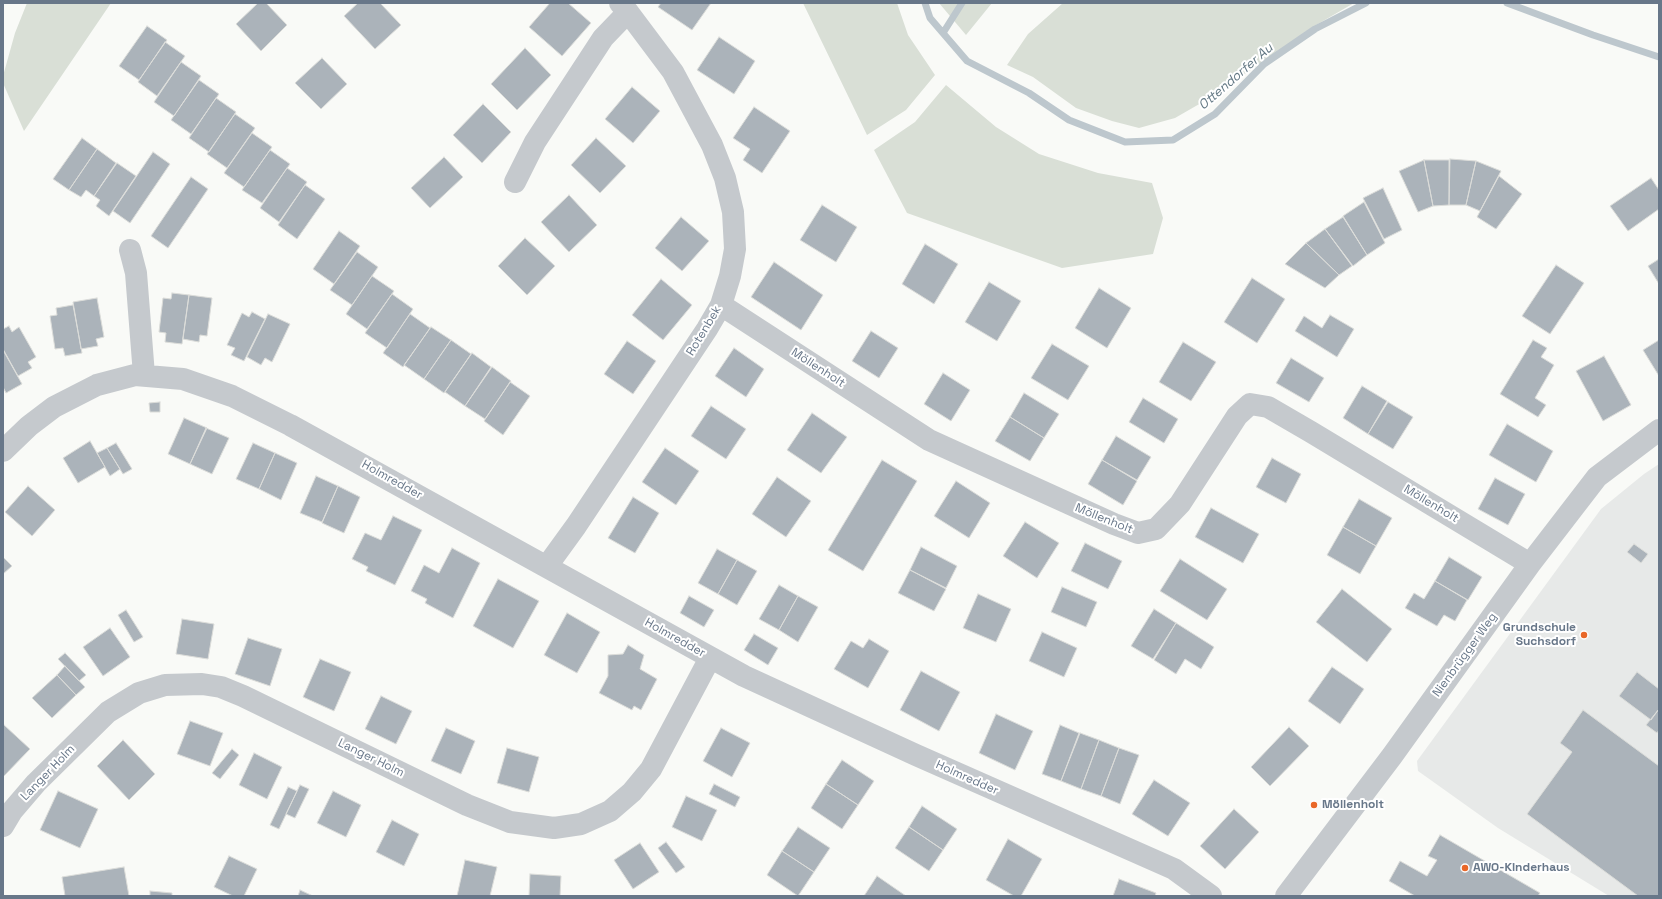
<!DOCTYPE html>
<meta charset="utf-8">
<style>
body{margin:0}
#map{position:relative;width:1662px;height:899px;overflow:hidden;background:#f9faf7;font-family:"Space Grotesk",sans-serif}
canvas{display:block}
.frame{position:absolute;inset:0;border:4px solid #687789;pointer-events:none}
</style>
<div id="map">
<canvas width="1662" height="899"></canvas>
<div class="frame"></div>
</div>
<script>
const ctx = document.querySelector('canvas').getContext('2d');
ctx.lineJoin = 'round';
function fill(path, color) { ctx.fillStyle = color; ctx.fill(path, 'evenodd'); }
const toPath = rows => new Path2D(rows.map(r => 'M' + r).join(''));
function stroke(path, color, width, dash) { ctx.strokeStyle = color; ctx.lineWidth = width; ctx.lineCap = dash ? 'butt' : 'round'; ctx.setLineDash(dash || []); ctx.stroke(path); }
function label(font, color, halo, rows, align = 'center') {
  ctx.font = font + ' "Space Grotesk",sans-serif'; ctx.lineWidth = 4; ctx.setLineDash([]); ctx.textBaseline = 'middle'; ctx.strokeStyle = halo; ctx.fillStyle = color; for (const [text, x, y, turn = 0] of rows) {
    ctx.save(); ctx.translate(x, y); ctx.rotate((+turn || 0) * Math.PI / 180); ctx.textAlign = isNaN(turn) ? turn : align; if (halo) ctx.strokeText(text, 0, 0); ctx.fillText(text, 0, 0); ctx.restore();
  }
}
fill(toPath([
 [1659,464,1659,896,1609,896,1498,828,1418,771,1417,761,1601,509,1644,474]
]), '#e7e9e8');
fill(toPath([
 [27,3,111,3,24,131,3,83,3,76,15,33],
 [803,3,897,3,908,35,935,75,906,110,867,135],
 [939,3,992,3,966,35],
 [1063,3,1354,3,1311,28,1215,95,1175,118,1139,128,1112,121,1076,108,1033,77,1007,65,1028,34],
 [946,85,996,127,1039,154,1098,173,1152,183,1163,218,1153,254,1062,268,907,213,874,150,915,122]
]), '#d9dfd6');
stroke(toPath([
 [925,3,930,18,967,61,1029,93,1069,120,1125,142,1173,140,1215,114,1264,64,1315,29,1366,3],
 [1507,3,1593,35,1659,57],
 [943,33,962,3]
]), '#bdc7cd', 7);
const building = toPath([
 [258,3,266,3,287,25,261,51,236,24,258,3],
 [358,3,380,3,401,25,375,49,344,16,358,3],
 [550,3,568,3,591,23,562,56,529,27,550,3],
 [661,3,711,3,692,30,658,7,661,3],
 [147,26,167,40,139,80,119,66,147,26],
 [719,37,755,61,734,94,697,70,719,37],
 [165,42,185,56,157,96,138,82,165,42],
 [525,48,551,75,517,110,491,84,525,48],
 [322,58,347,84,321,109,295,83,322,58],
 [181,62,201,76,174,116,154,102,181,62],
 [199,80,219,94,191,134,171,120,199,80],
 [632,87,660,111,633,143,605,119,632,87],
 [216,98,236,112,209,152,189,138,216,98],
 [483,104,511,132,482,163,453,135,483,104],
 [754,107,790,131,762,173,743,160,750,149,733,138,754,107],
 [235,114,255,128,227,168,207,154,235,114],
 [252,133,272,147,244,187,224,173,252,133],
 [82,138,97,149,69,190,53,179,82,138],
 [596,138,626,166,600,193,571,165,596,138],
 [97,149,116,163,94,196,86,190,81,197,69,190,97,149],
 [270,150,290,164,262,203,242,190,270,150],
 [153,152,170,164,130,223,113,211,153,152],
 [444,157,463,177,430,208,411,188,444,157],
 [1450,159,1476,161,1466,205,1449,205,1450,159],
 [1424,160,1449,160,1449,205,1433,206,1424,160],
 [1424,160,1433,206,1418,212,1399,171,1424,160],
 [1476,161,1501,171,1480,211,1466,205,1476,161],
 [117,163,136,176,109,216,96,206,100,200,94,196,117,163],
 [287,168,307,182,279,222,260,208,287,168],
 [1499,176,1522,194,1496,229,1477,217,1499,176],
 [191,177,208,189,168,248,151,236,191,177],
 [1651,178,1659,190,1659,209,1628,231,1610,206,1651,178],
 [305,185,325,199,297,239,278,225,305,185],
 [1383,188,1402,230,1384,239,1363,198,1383,188],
 [569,195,597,225,569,252,541,222,569,195],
 [1364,202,1385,243,1367,255,1343,216,1364,202],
 [822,205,857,227,836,262,800,240,822,205],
 [681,217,709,241,682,271,655,248,681,217],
 [1343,217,1367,255,1353,266,1325,229,1343,217],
 [1325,229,1352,266,1339,275,1306,243,1325,229],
 [339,231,360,246,334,284,313,269,339,231],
 [525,238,555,266,527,295,498,266,525,238],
 [1306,243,1339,275,1325,288,1285,264,1306,243],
 [925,244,958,264,934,304,902,284,925,244],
 [357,252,378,267,352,305,330,290,357,252],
 [1659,259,1659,284,1648,266,1659,259],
 [774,262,823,295,801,330,751,297,774,262],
 [1556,265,1584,283,1550,334,1522,316,1556,265],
 [372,276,394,291,367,329,346,314,372,276],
 [1252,278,1285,299,1257,343,1224,322,1252,278],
 [661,279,692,305,663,340,632,315,661,279],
 [989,282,1021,301,997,341,965,322,989,282],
 [1099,288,1131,308,1107,348,1075,328,1099,288],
 [172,293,189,295,182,344,165,342,166,333,159,332,163,298,171,299,172,293],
 [392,294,413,309,387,348,365,333,392,294],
 [189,295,212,298,207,336,200,335,199,342,183,339,189,295],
 [97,298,104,337,96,339,98,346,81,349,73,302,97,298],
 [73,305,82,353,65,356,63,348,55,349,50,316,57,315,56,308,73,305],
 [252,312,265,319,244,361,231,355,235,348,227,345,242,313,249,317,252,312],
 [268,314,290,324,272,362,265,358,261,365,247,357,268,314],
 [410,314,430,328,403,367,383,353,410,314],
 [1330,315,1354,329,1337,357,1295,331,1304,316,1322,328,1330,315],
 [9,326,12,332,19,327,36,357,28,362,32,368,18,376,3,349,3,329,9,326],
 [431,327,451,340,424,379,404,365,431,327],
 [871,331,898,348,879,378,852,361,871,331],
 [451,340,471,354,444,393,424,379,451,340],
 [1533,340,1547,348,1541,357,1554,365,1535,398,1546,405,1538,417,1500,394,1533,340],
 [1659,340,1659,376,1643,350,1659,340],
 [627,341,656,361,633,394,604,374,627,341],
 [1183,342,1216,362,1191,401,1159,382,1183,342],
 [1052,344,1089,366,1068,400,1031,378,1052,344],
 [734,348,764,369,746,397,715,376,734,348],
 [3,350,22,384,6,393,3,387,3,350],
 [472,353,491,367,465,406,445,392,472,353],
 [1604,356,1631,405,1603,421,1576,371,1604,356],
 [1291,358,1324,378,1309,402,1276,383,1291,358],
 [492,367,511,381,485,419,465,406,492,367],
 [943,373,970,390,951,421,924,404,943,373],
 [510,382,530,396,503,435,484,421,510,382],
 [1362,386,1387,401,1368,434,1343,418,1362,386],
 [1024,393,1059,414,1044,438,1010,417,1024,393],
 [1143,398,1178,419,1164,443,1129,422,1143,398],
 [160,402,160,412,150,412,149,403,160,402],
 [1388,402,1413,417,1393,449,1368,434,1388,402],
 [711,406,746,429,726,459,691,436,711,406],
 [812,413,847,437,821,473,787,450,812,413],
 [1010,417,1044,438,1030,461,995,441,1010,417],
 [184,418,207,428,190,464,168,454,184,418],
 [1507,424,1553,451,1536,482,1489,455,1507,424],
 [206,428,229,438,212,474,190,464,206,428],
 [1116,436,1151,457,1137,480,1102,460,1116,436],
 [90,441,105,467,78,483,63,458,90,441],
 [116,443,132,469,123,474,107,448,116,443],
 [253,443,275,453,259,489,236,479,253,443],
 [107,448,120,469,110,476,97,453,107,448],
 [665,448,699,471,676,505,642,482,665,448],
 [275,453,297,463,281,500,259,489,275,453],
 [1272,458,1301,474,1286,503,1256,487,1272,458],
 [882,460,917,481,863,571,828,550,882,460],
 [1102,460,1137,481,1123,505,1088,484,1102,460],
 [316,476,338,486,322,522,300,513,316,476],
 [777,477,811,501,786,537,752,514,777,477],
 [1495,478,1525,494,1508,525,1478,509,1495,478],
 [956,481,990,503,969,538,934,516,956,481],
 [28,486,55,510,32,536,5,512,28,486],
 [338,486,360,497,344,533,322,523,338,486],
 [633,497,659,513,635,553,608,538,633,497],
 [1359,499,1392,518,1376,546,1343,527,1359,499],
 [1211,508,1259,534,1243,563,1195,537,1211,508],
 [393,516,422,530,395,585,366,571,368,567,352,559,365,533,381,540,393,516],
 [1025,522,1059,543,1037,578,1003,556,1025,522],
 [1343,527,1376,546,1360,574,1327,555,1343,527],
 [1085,543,1122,561,1108,589,1071,571,1085,543],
 [1634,544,1648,554,1641,563,1627,552,1634,544],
 [921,547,957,566,946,588,910,570,921,547],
 [452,548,480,563,453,618,425,603,427,599,411,591,424,565,439,573,452,548],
 [717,549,737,560,718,594,698,583,717,549],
 [3,557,12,566,3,574,3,557],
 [1449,557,1482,577,1468,600,1435,581,1449,557],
 [1180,559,1227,589,1207,620,1160,591,1180,559],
 [737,560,757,571,737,605,718,594,737,560],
 [910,570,946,589,934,611,898,593,910,570],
 [498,579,539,601,513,648,473,626,498,579],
 [1435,581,1467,600,1455,621,1444,615,1437,626,1405,608,1414,593,1424,599,1435,581],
 [779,585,798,596,779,630,759,619,779,585],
 [1062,587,1097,602,1086,627,1051,612,1062,587],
 [1342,589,1392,629,1367,662,1316,622,1342,589],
 [978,594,1011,609,996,642,963,628,978,594],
 [689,596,714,610,704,627,680,613,689,596],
 [798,596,818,607,798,642,779,630,798,596],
 [1154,609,1176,623,1153,659,1131,646,1154,609],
 [126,610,143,637,134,642,118,615,126,610],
 [567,613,600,632,577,673,544,655,567,613],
 [182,619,214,624,208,659,176,654,182,619],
 [1176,623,1214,647,1201,669,1185,659,1176,674,1154,660,1176,623],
 [110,628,130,657,103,676,83,647,110,628],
 [1042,632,1077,648,1064,677,1029,661,1042,632],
 [754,634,778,648,768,665,744,650,754,634],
 [248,638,282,649,270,686,235,674,248,638],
 [869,639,889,651,868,688,834,669,851,641,863,648,869,639],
 [628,645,644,655,640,669,657,679,641,710,634,706,632,710,599,693,608,676,608,655,623,654,628,645],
 [65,653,86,675,79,681,58,659,65,653],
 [320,659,351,672,334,711,303,697,320,659],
 [65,666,85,687,76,695,57,675,65,666],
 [1332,667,1364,689,1340,724,1308,701,1332,667],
 [921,671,960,692,939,731,900,710,921,671],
 [1637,672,1659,689,1659,709,1651,720,1619,696,1637,672],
 [57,675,76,695,52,718,32,698,57,675],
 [381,696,412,711,396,744,365,729,381,696],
 [1659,709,1659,730,1657,733,1646,725,1659,709],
 [1583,710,1659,766,1659,896,1638,896,1527,814,1572,752,1560,743,1583,710],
 [996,714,1033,731,1015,770,979,753,996,714],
 [190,721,223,733,210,766,177,754,190,721],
 [4,725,30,749,3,777,3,726,4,725],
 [1060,725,1079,733,1061,781,1042,774,1060,725],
 [1289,727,1309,746,1270,786,1251,767,1289,727],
 [446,728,475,741,461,774,431,761,446,728],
 [721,728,750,743,732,777,703,761,721,728],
 [1080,733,1099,740,1081,789,1061,781,1080,733],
 [123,740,155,774,129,800,97,766,123,740],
 [1099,740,1119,748,1101,796,1081,789,1099,740],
 [507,748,539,757,529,792,497,783,507,748],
 [1119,748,1139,755,1120,804,1101,796,1119,748],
 [232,749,239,755,220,779,212,773,232,749],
 [254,753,282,767,267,799,239,785,254,753],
 [842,760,874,781,858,805,826,784,842,760],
 [1154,780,1190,803,1168,836,1132,814,1154,780],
 [714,784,740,797,735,807,709,794,714,784],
 [826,784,858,805,842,829,811,808,826,784],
 [300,785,309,789,295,818,286,814,300,785],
 [288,787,297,791,279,829,270,825,288,787],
 [58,791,98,809,80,848,40,830,58,791],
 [333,791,361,805,346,837,317,823,333,791],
 [686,796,717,810,702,841,672,827,686,796],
 [922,806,957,829,943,850,909,827,922,806],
 [1234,809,1259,832,1225,869,1200,846,1234,809],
 [392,820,419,834,404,866,376,852,392,820],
 [798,827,830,848,814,872,782,851,798,827],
 [909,827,943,850,929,871,895,848,909,827],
 [1440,835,1540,893,1538,896,1415,896,1389,881,1400,861,1427,876,1437,860,1428,856,1440,835],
 [1008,839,1042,859,1021,896,1014,896,986,880,1008,839],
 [666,842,685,867,676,873,658,848,666,842],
 [640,843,659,872,633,889,614,860,640,843],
 [782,851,814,872,798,896,767,875,782,851],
 [229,856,257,869,244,896,233,896,214,887,229,856],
 [465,860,497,867,490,896,457,896,465,860],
 [124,867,129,896,65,896,62,877,124,867],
 [530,874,561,876,560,896,529,896,530,874],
 [877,876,906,896,864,896,877,876],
 [1119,879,1156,893,1155,896,1113,896,1119,879],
 [300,890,313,896,298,896,300,890],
 [150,891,172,893,172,896,150,896,150,891]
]);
fill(building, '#abb3ba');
stroke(building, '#dbdcd9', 1);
stroke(toPath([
 [515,182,535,142,603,38,628,12],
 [130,250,136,273,144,375],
 [721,305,929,440,1114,524,1138,533,1156,529,1180,504,1237,416,1250,404,1268,407,1311,432,1530,564],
 [3,451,29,426,54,407,97,385,135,375,183,379,232,396,290,425,744,676,916,755,1174,869,1211,896],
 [547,566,576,526,707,329,721,305,730,276,735,249,733,212,725,178,712,145,673,72,628,12,620,3],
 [3,826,12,811,36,783,108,712,139,693,165,685,202,684,221,687,243,696,467,805,510,822,554,828,581,824,610,811,632,792,651,769,710,658],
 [1286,896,1392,756,1530,564,1597,477,1659,430]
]), '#c5c9cd', 22);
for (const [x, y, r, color] of [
 [1584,635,4,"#e96728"],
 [1314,805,4,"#e96728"],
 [1465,868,4,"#e96728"]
]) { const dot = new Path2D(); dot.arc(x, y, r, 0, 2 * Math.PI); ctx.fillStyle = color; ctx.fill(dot); stroke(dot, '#fff', 1.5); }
label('12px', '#687789', '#fff', [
 ["Rotenbek",704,331,-59],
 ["Möllenholt",818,368,33],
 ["Holmredder",392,480,29],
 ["Möllenholt",1431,504,31],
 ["Möllenholt",1104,519,22],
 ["Holmredder",675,638,29],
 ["Nienbrügger Weg",1465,655,-54],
 ["Langer Holm",371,758,26],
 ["Langer Holm",48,773,-46],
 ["Holmredder",967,778,24]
]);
label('bold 12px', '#687789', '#fff', [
 ["Grundschule",1576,628,"right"],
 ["Suchsdorf",1576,642,"right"],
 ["Möllenholt",1322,805],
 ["AWO-Kinderhaus",1473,868]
], 'left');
label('italic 13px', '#637884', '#fff', [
 ["Ottendorfer Au",1236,77,-41]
]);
</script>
